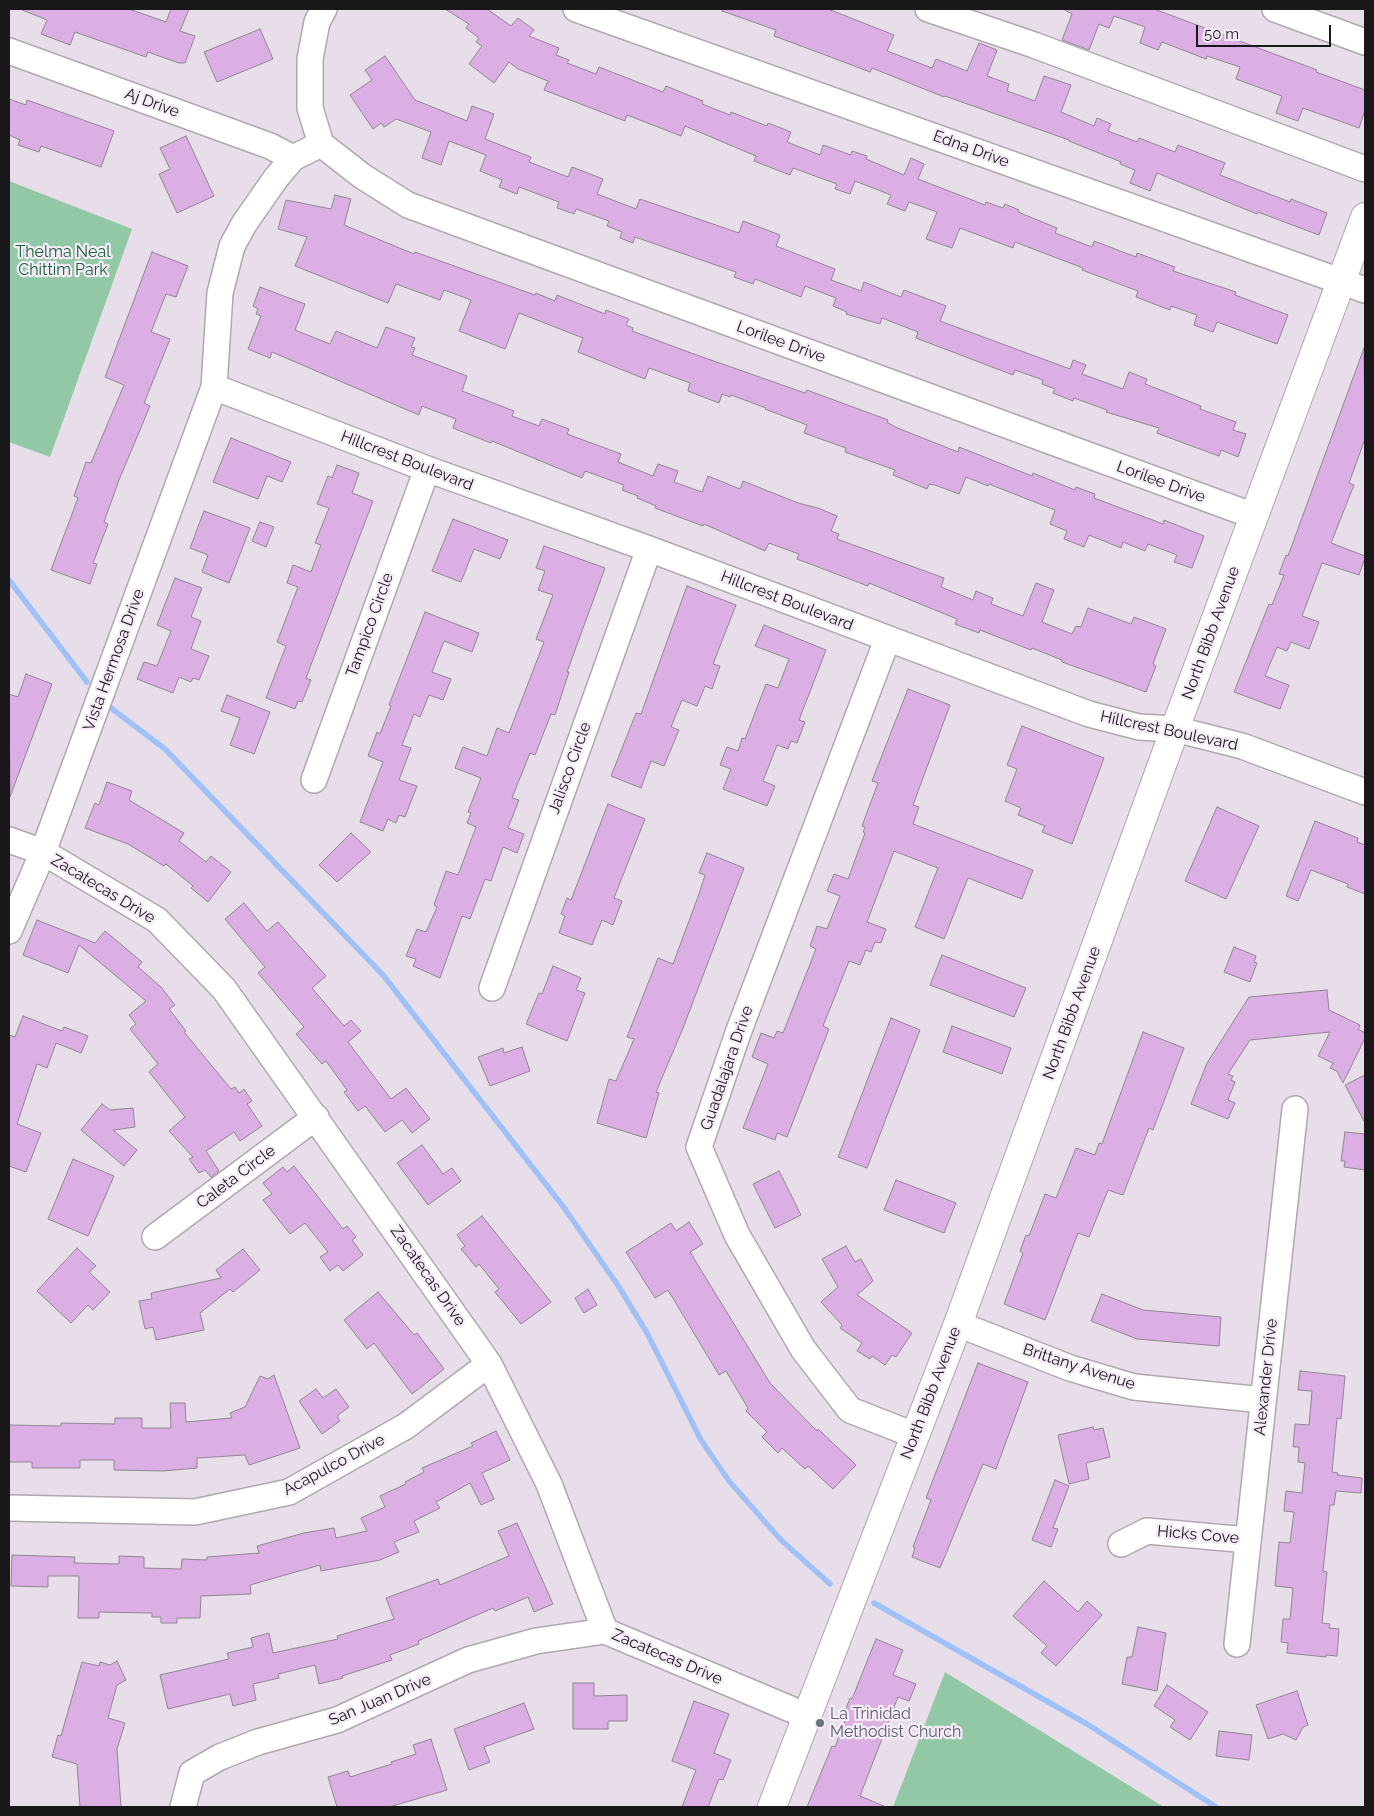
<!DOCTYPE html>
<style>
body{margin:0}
#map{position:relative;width:1374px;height:1816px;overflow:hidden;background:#e8deea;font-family:Raleway,sans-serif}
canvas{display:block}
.frame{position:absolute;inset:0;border:10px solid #1a171a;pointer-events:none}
.scale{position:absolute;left:1196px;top:25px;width:135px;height:22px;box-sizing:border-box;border:2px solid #1a171a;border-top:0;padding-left:6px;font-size:15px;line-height:18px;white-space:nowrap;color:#1a171a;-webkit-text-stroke:4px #f5ecf7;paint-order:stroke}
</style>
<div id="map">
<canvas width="1374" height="1816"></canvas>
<div class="frame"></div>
<div class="scale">50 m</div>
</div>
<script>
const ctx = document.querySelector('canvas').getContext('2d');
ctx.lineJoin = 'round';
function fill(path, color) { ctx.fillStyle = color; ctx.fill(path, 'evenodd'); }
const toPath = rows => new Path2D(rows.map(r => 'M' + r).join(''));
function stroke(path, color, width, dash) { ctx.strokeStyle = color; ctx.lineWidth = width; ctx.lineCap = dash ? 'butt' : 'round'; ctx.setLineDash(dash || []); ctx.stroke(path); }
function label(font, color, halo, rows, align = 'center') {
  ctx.font = font + ' Raleway,sans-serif'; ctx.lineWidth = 4.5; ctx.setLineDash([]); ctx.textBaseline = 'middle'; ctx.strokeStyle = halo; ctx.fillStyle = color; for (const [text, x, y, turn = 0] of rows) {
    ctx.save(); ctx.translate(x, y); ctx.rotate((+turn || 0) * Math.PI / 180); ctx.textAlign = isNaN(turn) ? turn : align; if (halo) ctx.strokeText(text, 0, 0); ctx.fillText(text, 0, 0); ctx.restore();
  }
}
fill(toPath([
 [9,181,132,229,50,457,9,442],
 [945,1672,1164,1807,893,1807]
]), '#93c8a7');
stroke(toPath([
 [9,580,87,682],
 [111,708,165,749,383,975,565,1209,619,1287,647,1333,701,1440,729,1481,781,1540,830,1584],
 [874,1603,1087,1724,1216,1807]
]), '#9fc1f8', 5.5);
const building = toPath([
 [20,9,129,9,166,22,171,9,189,9,180,31,195,36,185,63,179,63,148,52,146,57,75,32,70,45,41,34,47,20,20,9],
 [445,9,487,9,511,26,518,18,534,30,529,36,559,48,556,55,569,60,567,63,596,74,599,67,663,92,666,86,703,101,702,104,730,115,731,112,767,126,768,123,791,132,787,142,820,155,823,145,851,155,852,151,867,156,866,159,904,175,911,158,924,164,918,179,985,205,986,202,1003,208,1005,204,1019,210,1018,212,1057,228,1055,233,1092,247,1094,241,1136,257,1137,253,1175,267,1173,271,1236,292,1235,295,1288,315,1277,344,1217,322,1213,332,1194,325,1197,315,1171,306,1170,310,1136,297,1138,291,1082,270,1083,268,1015,242,1013,248,960,228,952,248,926,239,937,212,909,202,905,211,887,204,891,195,855,181,850,194,835,189,837,184,793,168,790,175,754,161,756,156,685,126,681,136,627,115,625,121,544,90,548,81,518,69,509,62,494,83,469,64,482,46,476,42,479,38,466,28,469,24,445,9],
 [722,9,828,9,894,35,887,51,932,68,936,59,967,71,979,43,997,50,987,76,1009,84,1007,91,1035,101,1044,76,1071,85,1061,112,1094,126,1097,118,1111,124,1108,131,1137,142,1139,138,1175,152,1178,145,1225,163,1220,175,1290,202,1291,199,1327,213,1319,235,1258,212,1257,214,1157,173,1150,191,1130,183,1135,170,1120,164,1121,162,1069,141,1069,140,945,96,944,97,872,68,870,72,828,56,774,36,776,30,722,11,722,9],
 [1063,9,1154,9,1317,70,1316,72,1365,90,1365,110,1359,128,1303,108,1298,121,1276,113,1282,96,1236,79,1240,67,1207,56,1206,59,1162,42,1158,50,1140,43,1145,27,1114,16,1109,28,1099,24,1089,50,1062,40,1072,14,1063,9],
 [260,29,273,59,217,82,204,52,260,29],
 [385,56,415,100,467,121,472,106,494,114,485,139,531,157,529,162,568,177,572,167,603,179,597,194,636,209,640,199,739,233,743,221,780,235,776,246,835,269,831,280,861,291,864,282,901,297,904,290,946,306,940,321,1070,369,1073,360,1086,365,1082,374,1123,389,1129,372,1147,379,1145,384,1201,406,1200,409,1236,422,1233,430,1246,434,1238,457,1221,450,1219,456,1186,444,1157,433,1159,428,1106,412,1107,410,1074,398,1073,401,1053,393,1055,389,1042,384,1043,380,1015,370,1013,375,916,338,918,332,882,318,880,324,846,314,847,312,833,306,836,298,805,286,801,297,755,279,753,284,734,277,736,272,635,237,633,243,620,238,622,232,607,226,609,221,576,209,574,214,557,208,559,202,519,187,517,194,499,187,502,180,480,171,486,155,449,141,441,165,422,158,431,132,396,119,384,127,381,123,373,129,350,95,372,80,365,70,385,56],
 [9,99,26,105,27,100,114,131,101,167,41,146,39,152,18,145,20,140,9,135,9,99],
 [186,136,214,196,177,213,159,174,170,169,160,148,186,136],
 [335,195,351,199,344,225,414,254,415,252,535,295,536,293,555,301,557,295,605,314,606,310,629,319,626,325,633,328,632,331,691,353,805,393,807,390,888,420,887,422,895,427,958,452,959,447,1032,476,1033,473,1075,490,1076,487,1095,494,1094,498,1163,524,1164,520,1204,536,1192,568,1174,562,1177,555,1148,544,1145,551,1123,542,1121,548,1089,535,1084,547,1064,539,1067,531,1050,524,1055,510,989,484,988,486,966,477,959,494,935,485,929,484,927,489,893,475,895,470,845,452,846,448,804,433,807,425,765,409,766,408,731,395,730,397,722,394,719,403,688,391,690,383,649,368,645,379,578,352,583,338,519,313,505,349,459,331,471,300,444,290,440,300,396,284,388,303,295,266,307,237,278,229,286,200,331,209,335,195],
 [152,252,188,266,176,297,166,294,151,332,170,339,144,403,150,406,119,480,104,522,108,524,93,563,97,564,90,584,51,570,78,498,74,496,86,462,91,463,124,385,105,377,152,252],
 [260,287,305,304,295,330,330,344,336,331,377,348,386,327,415,338,411,347,415,348,412,355,467,376,462,391,514,411,512,416,539,426,542,419,569,429,567,434,621,454,618,462,653,476,658,464,678,471,674,482,702,492,708,476,740,489,743,481,798,503,818,508,837,516,831,531,839,534,837,539,944,578,941,587,973,600,976,591,993,598,991,604,1023,616,1036,583,1054,590,1042,622,1072,634,1076,626,1081,627,1088,608,1131,624,1134,617,1166,629,1153,664,1156,666,1146,692,1062,662,1062,660,1032,648,1031,650,980,630,979,633,955,624,957,619,869,583,868,586,797,559,799,554,769,543,765,551,704,524,703,526,655,508,656,506,637,498,638,496,622,490,624,485,585,471,582,478,492,441,491,443,453,428,456,419,422,406,419,415,272,352,270,358,248,349,261,316,256,314,258,309,253,306,260,287],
 [1364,348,1365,439,1349,483,1354,485,1331,543,1365,556,1365,558,1359,575,1322,563,1302,616,1319,622,1309,649,1291,642,1287,651,1277,647,1265,676,1289,685,1280,709,1234,692,1269,604,1272,605,1284,575,1279,574,1286,555,1288,556,1364,348],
 [231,438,291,462,282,482,267,476,258,499,213,482,231,438],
 [337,465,359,473,352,493,373,501,306,678,311,680,302,702,298,701,295,709,266,698,286,646,277,642,298,587,287,583,293,565,311,572,321,545,315,543,329,508,317,504,328,476,332,478,337,465],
 [204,511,250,528,229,583,202,572,208,555,190,548,204,511],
 [453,519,508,540,500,559,474,549,461,582,432,571,453,519],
 [260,522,274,527,266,547,252,541,260,522],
 [544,546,605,568,567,672,569,672,555,715,551,714,535,755,530,753,512,798,519,800,508,828,524,834,517,853,503,847,491,881,485,879,470,919,462,916,440,978,413,966,416,959,406,956,417,929,426,932,437,907,434,905,446,871,458,875,476,827,467,823,471,813,468,812,481,778,455,768,463,747,487,756,497,728,509,733,544,642,536,639,553,595,538,590,545,571,536,568,544,546],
 [175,578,202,588,191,617,201,621,191,649,209,656,199,680,193,678,191,682,179,677,173,693,137,679,144,662,157,666,171,631,157,625,175,578],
 [687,586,736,605,713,664,720,666,712,689,705,686,697,706,682,700,671,727,679,730,664,766,651,761,641,788,611,776,636,713,641,714,687,586],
 [425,612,479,633,472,652,444,641,432,672,451,679,443,700,429,695,420,717,414,714,402,745,411,748,399,780,417,786,405,817,399,815,396,823,388,819,383,831,360,822,383,762,368,756,377,732,380,734,391,706,389,705,425,612],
 [764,625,826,650,799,720,805,722,797,743,791,741,788,749,777,745,763,781,775,786,767,806,723,789,731,769,720,765,727,747,738,751,742,738,745,739,766,684,778,688,789,659,755,646,764,625],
 [26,674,52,684,10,797,9,694,18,697,26,674],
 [908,689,950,705,913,805,919,807,913,824,1033,870,1022,899,968,878,944,939,915,927,938,868,894,851,867,922,886,929,881,943,875,942,871,952,866,950,860,965,849,961,823,1026,829,1029,787,1137,777,1133,775,1140,743,1128,768,1064,752,1057,761,1033,774,1038,777,1031,783,1033,816,949,810,946,817,926,827,929,840,896,827,891,834,874,848,879,865,833,863,832,865,827,862,826,878,783,872,781,908,689],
 [227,695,270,712,254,754,230,745,240,718,221,711,227,695],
 [1022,726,1104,758,1072,844,1042,832,1045,826,1018,815,1021,808,1005,801,1017,769,1007,765,1022,726],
 [107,782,132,791,129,800,184,833,179,841,206,862,211,856,231,872,208,902,191,888,193,886,166,864,164,866,128,844,85,828,95,803,99,805,107,782],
 [608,804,645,819,614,898,622,901,613,925,602,920,592,945,559,933,565,916,561,914,567,898,571,900,608,804],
 [1217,807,1259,826,1226,899,1185,881,1217,807],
 [1315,821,1358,838,1357,842,1365,845,1365,894,1347,887,1348,884,1311,870,1298,901,1286,896,1315,821],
 [351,833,371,852,337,882,319,865,351,833],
 [707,853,744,868,683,1028,656,1092,659,1093,646,1138,597,1123,609,1079,616,1081,634,1039,627,1037,658,958,673,964,699,894,705,875,699,873,707,853],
 [244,903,267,931,278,922,326,976,312,988,344,1026,351,1020,361,1031,348,1042,391,1099,406,1088,430,1119,412,1133,402,1120,385,1132,365,1106,358,1111,344,1092,347,1090,326,1061,322,1064,296,1034,304,1027,258,973,265,967,225,919,244,903],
 [37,920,95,943,105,931,142,962,138,967,161,987,175,1005,169,1009,186,1031,184,1032,231,1089,235,1087,239,1093,244,1089,252,1101,247,1104,262,1126,240,1141,234,1132,206,1151,219,1171,211,1177,205,1170,199,1173,189,1159,193,1157,169,1131,185,1117,149,1072,158,1064,130,1029,136,1024,129,1015,146,1001,79,945,68,973,23,955,37,920],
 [1234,947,1256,956,1254,962,1257,963,1250,982,1224,972,1234,947],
 [942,955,1026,988,1014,1017,930,985,942,955],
 [553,966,581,978,576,990,585,993,567,1041,526,1024,539,993,542,994,553,966],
 [1327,990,1329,1010,1360,1025,1358,1029,1365,1033,1365,1038,1343,1083,1337,1071,1330,1068,1333,1063,1318,1056,1330,1032,1250,1040,1228,1074,1233,1076,1231,1080,1235,1082,1228,1100,1235,1103,1228,1119,1191,1104,1207,1063,1249,997,1327,990],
 [23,1016,62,1031,64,1027,88,1036,81,1053,56,1043,47,1068,37,1064,17,1124,41,1133,26,1172,9,1166,9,1035,15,1037,23,1016],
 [891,1018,920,1030,867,1168,838,1157,891,1018],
 [952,1026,1011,1048,1002,1074,943,1052,952,1026],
 [1143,1032,1184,1048,1153,1130,1149,1128,1123,1195,1108,1190,1089,1237,1078,1233,1045,1320,1004,1304,1023,1253,1020,1251,1026,1235,1029,1236,1045,1194,1056,1198,1076,1148,1095,1155,1099,1143,1102,1144,1143,1032],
 [522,1047,530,1071,490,1086,478,1057,503,1048,504,1053,522,1047],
 [1365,1075,1365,1123,1345,1085,1365,1075],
 [102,1104,110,1110,133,1108,135,1127,113,1130,137,1150,124,1166,81,1130,102,1104],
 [1345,1132,1365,1134,1365,1170,1344,1167,1345,1161,1341,1161,1345,1132],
 [422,1145,443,1174,452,1168,461,1181,428,1205,397,1163,422,1145],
 [73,1159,114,1176,88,1236,48,1219,73,1159],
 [294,1166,343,1229,347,1226,356,1237,352,1240,363,1255,343,1271,338,1265,330,1271,320,1257,328,1252,305,1223,290,1234,263,1200,272,1194,263,1183,283,1167,287,1172,294,1166],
 [779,1171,801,1215,775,1228,753,1184,779,1171],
 [896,1180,956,1203,944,1233,884,1210,896,1180],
 [482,1216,551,1302,521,1324,495,1292,499,1289,479,1264,476,1267,461,1249,465,1246,457,1235,482,1216],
 [689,1222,703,1244,690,1252,770,1383,817,1431,818,1429,856,1465,833,1489,808,1466,805,1469,782,1448,778,1453,762,1437,767,1432,746,1411,748,1408,726,1371,719,1375,668,1290,655,1298,626,1252,671,1223,676,1231,689,1222],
 [846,1246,855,1262,861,1259,873,1281,857,1295,912,1333,896,1357,892,1355,885,1365,872,1356,870,1359,857,1351,862,1343,840,1328,842,1325,821,1302,838,1287,822,1259,846,1246],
 [77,1248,96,1266,89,1272,110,1292,93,1310,88,1305,71,1323,37,1291,77,1248],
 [243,1249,260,1270,233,1292,230,1289,200,1313,204,1330,156,1340,153,1327,145,1329,139,1301,152,1299,151,1293,221,1278,216,1270,243,1249],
 [588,1289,597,1305,584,1313,575,1298,588,1289],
 [378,1292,414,1335,417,1333,444,1369,412,1394,374,1343,367,1349,344,1320,378,1292],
 [1102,1294,1143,1310,1221,1317,1219,1346,1137,1339,1091,1321,1102,1294],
 [978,1363,1028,1382,996,1469,983,1464,940,1568,912,1557,915,1548,913,1547,931,1500,926,1498,978,1363],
 [1300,1371,1345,1376,1341,1419,1337,1418,1332,1472,1338,1473,1337,1475,1362,1478,1361,1493,1336,1491,1334,1505,1330,1505,1323,1571,1327,1572,1322,1623,1330,1624,1329,1628,1339,1629,1337,1656,1326,1655,1326,1657,1287,1653,1288,1643,1281,1642,1283,1619,1290,1619,1293,1588,1275,1586,1279,1542,1290,1543,1294,1512,1284,1511,1286,1491,1302,1493,1305,1463,1298,1462,1299,1447,1293,1447,1295,1424,1309,1425,1312,1391,1298,1390,1300,1371],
 [274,1375,300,1448,249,1465,245,1455,197,1458,197,1468,163,1471,114,1470,114,1460,80,1460,80,1468,32,1468,32,1462,9,1462,9,1425,61,1426,61,1423,115,1424,115,1418,142,1418,142,1428,171,1428,170,1403,185,1403,186,1422,232,1418,230,1413,245,1407,260,1376,268,1379,274,1375],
 [316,1389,323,1398,336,1389,349,1407,337,1416,340,1421,322,1434,299,1401,316,1389],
 [1093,1427,1094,1430,1103,1428,1110,1457,1086,1463,1089,1479,1069,1484,1058,1435,1093,1427],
 [496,1431,510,1460,482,1473,494,1499,481,1505,470,1483,436,1502,440,1508,414,1521,419,1532,394,1542,399,1552,380,1560,321,1571,320,1565,250,1585,251,1594,201,1596,200,1618,177,1618,177,1623,161,1623,161,1617,152,1617,152,1613,99,1612,99,1618,78,1618,79,1576,48,1576,48,1587,11,1586,12,1555,75,1557,74,1563,119,1564,119,1556,144,1557,144,1568,181,1569,182,1559,207,1560,207,1557,259,1553,257,1546,304,1533,334,1528,336,1538,367,1531,361,1518,385,1507,380,1496,406,1484,405,1482,424,1472,422,1468,473,1446,471,1443,496,1431],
 [1055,1480,1069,1486,1053,1528,1058,1529,1051,1547,1032,1540,1055,1480],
 [517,1523,553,1604,534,1612,528,1597,495,1611,493,1608,418,1641,419,1644,390,1655,392,1660,342,1676,343,1678,319,1684,315,1665,278,1674,279,1678,253,1684,256,1700,233,1706,230,1694,168,1709,160,1675,229,1659,227,1653,253,1647,251,1638,269,1633,273,1653,338,1639,337,1636,394,1619,386,1598,438,1579,440,1585,509,1556,498,1531,517,1523],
 [1044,1581,1078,1612,1087,1601,1102,1615,1056,1666,1041,1653,1047,1646,1013,1616,1044,1581],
 [1138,1627,1166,1633,1157,1691,1122,1684,1127,1657,1132,1657,1138,1627],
 [876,1639,903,1650,893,1675,916,1684,909,1701,898,1697,860,1796,886,1807,807,1807,832,1746,835,1747,846,1718,843,1717,850,1698,852,1699,876,1639],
 [117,1661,126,1680,117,1685,108,1718,125,1723,117,1749,121,1807,80,1807,77,1764,52,1757,58,1735,61,1736,82,1662,99,1666,100,1662,110,1665,117,1661],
 [573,1683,594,1683,594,1696,627,1695,627,1721,608,1721,608,1729,573,1729,573,1683],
 [1167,1685,1208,1712,1190,1740,1170,1727,1175,1720,1154,1706,1167,1685],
 [1297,1691,1308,1725,1303,1727,1296,1740,1283,1734,1268,1739,1256,1705,1297,1691],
 [694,1701,729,1714,714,1753,731,1760,723,1780,719,1779,708,1807,682,1807,696,1770,672,1761,694,1701],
 [524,1703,534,1729,484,1747,490,1762,469,1770,454,1729,524,1703],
 [1219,1731,1252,1735,1249,1760,1216,1756,1219,1731],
 [431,1739,447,1790,389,1807,337,1807,328,1777,348,1771,350,1777,392,1764,391,1762,416,1754,413,1745,431,1739]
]);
fill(building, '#dbafe4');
stroke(building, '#8f8691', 1);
const minor = toPath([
 [576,9,1365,290],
 [928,9,1034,45,1365,169],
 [1275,9,1365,42],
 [9,51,270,146,293,158],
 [321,144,362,176,408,205,1254,516],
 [321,144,310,108,310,59,317,22,324,9],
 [214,387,427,469,649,549,1089,714,1139,727,1175,729,1242,746,1365,792],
 [887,640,738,1033,699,1147,737,1235,803,1349,850,1410,914,1435],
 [314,780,427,469],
 [9,840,43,852,157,920,224,989,489,1364,549,1484,605,1631,807,1716],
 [9,931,43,852,214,387,220,293,232,246,244,224,276,178,293,158,321,144],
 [492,988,649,549],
 [155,1237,316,1117],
 [958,1324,1070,1368,1134,1387,1263,1400],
 [9,1508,195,1512,289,1492,406,1426,489,1364],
 [1121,1544,1147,1531,1248,1540],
 [1237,1644,1295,1109],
 [183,1807,192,1773,220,1757,258,1742,337,1720,468,1660,536,1641,605,1631]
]);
const major = toPath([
 [772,1807,958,1324,1175,729,1365,217]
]);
stroke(minor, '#b0a7b1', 28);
stroke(major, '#b0a7b1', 30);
stroke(minor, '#fff', 25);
stroke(major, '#fff', 28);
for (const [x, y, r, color] of [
 [820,1723,5,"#6b7280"]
]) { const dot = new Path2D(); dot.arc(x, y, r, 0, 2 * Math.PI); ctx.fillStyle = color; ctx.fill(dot); stroke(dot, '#f5ecf7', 2); }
label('16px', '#1a171a', '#f5ecf7', [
 ["Aj Drive",152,103,20],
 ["Edna Drive",971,149,20],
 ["Lorilee Drive",781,342,20],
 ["Hillcrest Boulevard",407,461,21],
 ["Lorilee Drive",1161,482,20],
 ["Hillcrest Boulevard",787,601,21],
 ["Tampico Circle",370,625,-70],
 ["North Bibb Avenue",1211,633,-70],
 ["Vista Hermosa Drive",114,660,-70],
 ["Hillcrest Boulevard",1169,731,12],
 ["Jalisco Circle",570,768,-70],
 ["Zacatecas Drive",103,889,31],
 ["North Bibb Avenue",1072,1013,-70],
 ["Guadalajara Drive",727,1068,-71],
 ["Caleta Circle",236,1177,-37],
 ["Zacatecas Drive",428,1276,55],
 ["Brittany Avenue",1079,1367,18],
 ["Alexander Drive",1266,1377,-84],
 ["North Bibb Avenue",931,1393,-69],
 ["Acapulco Drive",334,1465,-28],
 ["Hicks Cove",1198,1535,5],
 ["Zacatecas Drive",667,1657,23],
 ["San Juan Drive",380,1700,-23]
]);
label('16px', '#16613c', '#f5ecf7', [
 ["Thelma Neal",63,252],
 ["Chittim Park",63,270]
]);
label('16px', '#5b616d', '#f5ecf7', [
 ["La Trinidad",830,1714],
 ["Methodist Church",830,1732]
], 'left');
</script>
